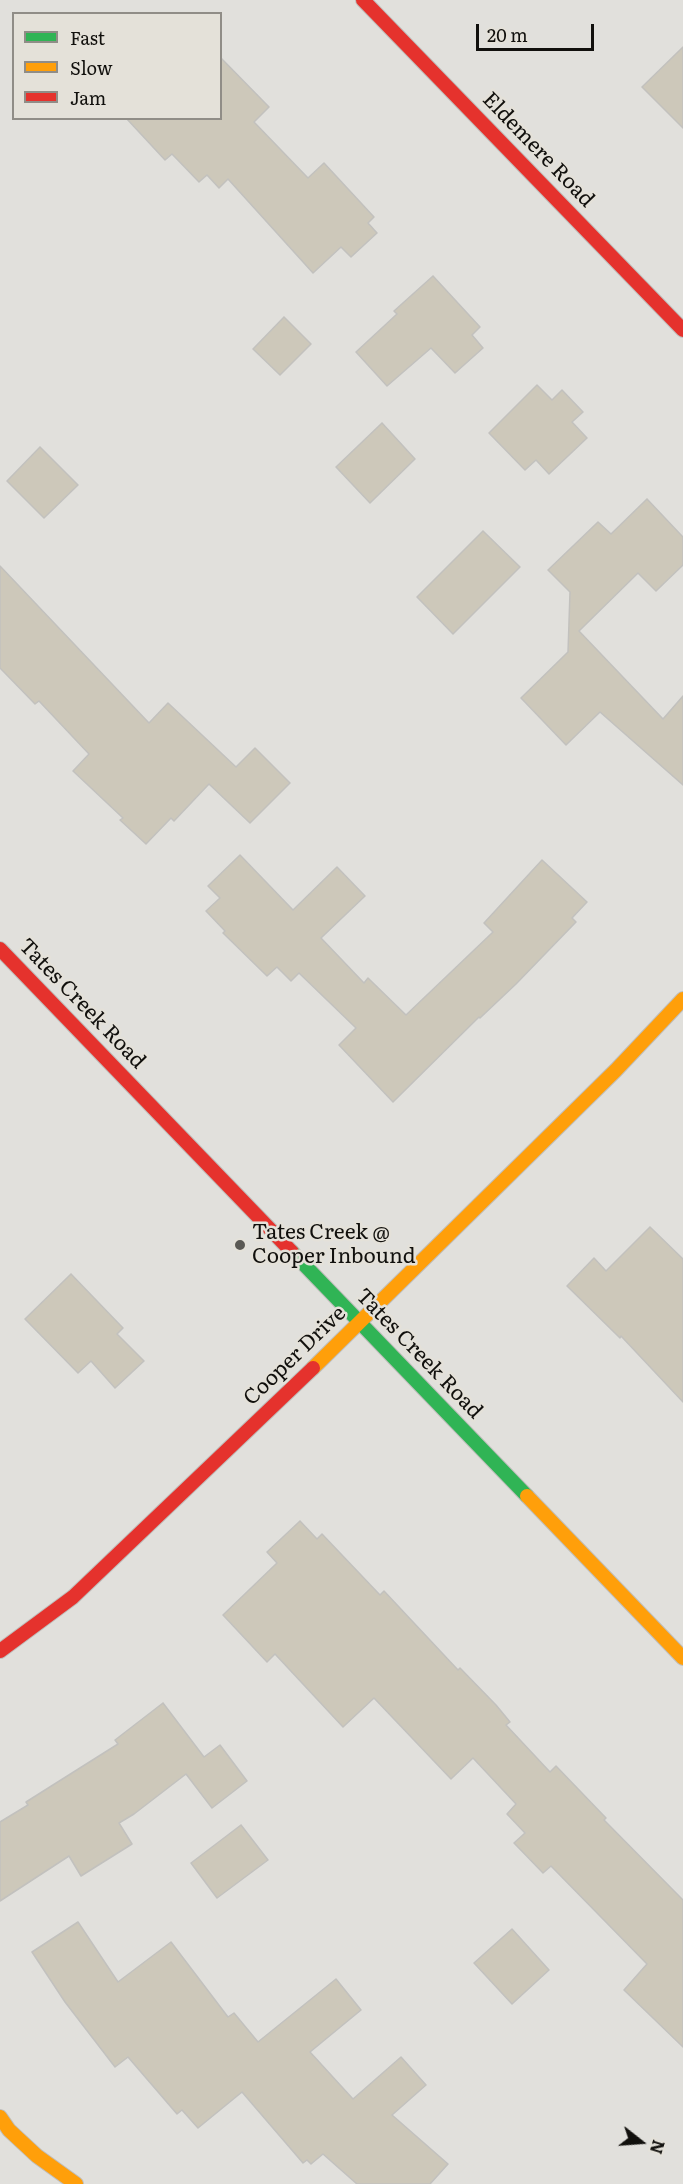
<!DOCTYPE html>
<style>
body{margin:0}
#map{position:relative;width:683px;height:2184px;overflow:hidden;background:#e1e0dc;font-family:Literata,serif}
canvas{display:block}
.legend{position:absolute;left:12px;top:12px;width:210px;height:108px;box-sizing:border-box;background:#e4e1d9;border:2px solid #908d87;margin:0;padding:8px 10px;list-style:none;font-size:18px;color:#11100d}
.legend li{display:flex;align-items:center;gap:12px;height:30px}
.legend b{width:30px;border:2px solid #908d87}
.north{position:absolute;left:611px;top:2112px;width:60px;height:60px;-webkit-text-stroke:4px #e4e1d9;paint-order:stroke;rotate:107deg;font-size:16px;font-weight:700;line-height:24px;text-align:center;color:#11100d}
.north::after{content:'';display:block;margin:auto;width:21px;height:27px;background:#11100d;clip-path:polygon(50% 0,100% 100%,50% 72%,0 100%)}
.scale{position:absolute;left:476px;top:24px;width:118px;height:27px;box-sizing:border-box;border:3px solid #11100d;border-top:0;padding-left:8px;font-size:18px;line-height:21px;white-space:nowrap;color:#11100d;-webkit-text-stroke:4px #e4e1d9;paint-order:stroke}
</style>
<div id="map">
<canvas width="683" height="2184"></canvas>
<ul class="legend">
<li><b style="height:8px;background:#30b455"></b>Fast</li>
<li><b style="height:8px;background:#ff9f0a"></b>Slow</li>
<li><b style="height:8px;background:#e5322d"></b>Jam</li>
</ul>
<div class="north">N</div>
<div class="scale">20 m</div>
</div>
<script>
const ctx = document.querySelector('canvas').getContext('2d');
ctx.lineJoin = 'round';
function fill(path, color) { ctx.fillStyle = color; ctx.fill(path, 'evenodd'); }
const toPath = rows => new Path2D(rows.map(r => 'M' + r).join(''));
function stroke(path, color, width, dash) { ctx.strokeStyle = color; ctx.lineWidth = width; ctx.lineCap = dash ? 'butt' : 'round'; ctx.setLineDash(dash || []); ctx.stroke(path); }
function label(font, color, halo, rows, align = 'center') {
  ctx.font = font + ' Literata,serif'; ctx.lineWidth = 5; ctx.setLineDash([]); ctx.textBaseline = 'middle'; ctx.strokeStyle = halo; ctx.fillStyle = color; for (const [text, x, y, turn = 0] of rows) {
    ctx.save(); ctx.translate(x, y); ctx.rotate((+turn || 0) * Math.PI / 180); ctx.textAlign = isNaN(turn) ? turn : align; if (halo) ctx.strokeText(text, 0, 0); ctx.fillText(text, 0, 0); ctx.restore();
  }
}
const building = toPath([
 [683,47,683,128,642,87,683,47],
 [220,57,269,107,254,122,308,178,324,163,374,217,368,223,377,233,351,257,341,247,313,273,228,179,219,188,207,175,199,182,172,154,165,160,126,118,220,118,220,57],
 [433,276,480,327,472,335,483,348,455,373,431,348,387,386,356,352,397,314,394,311,433,276],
 [284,317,311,344,280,375,253,349,284,317],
 [537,385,552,400,562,390,583,412,572,422,587,438,549,474,536,460,525,470,489,433,537,385],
 [382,423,415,459,370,503,336,467,382,423],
 [40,447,78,485,44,518,7,481,40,447],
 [647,499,683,537,683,565,656,591,638,573,579,631,663,719,683,696,683,785,600,712,566,745,521,698,568,652,570,592,548,570,598,522,611,534,647,499],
 [483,531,520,567,453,634,417,597,483,531],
 [0,566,149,723,168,703,236,767,255,748,290,783,250,823,209,784,174,821,171,818,146,844,120,820,123,818,73,771,89,754,39,701,35,704,0,668,0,566],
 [240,855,293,910,337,867,365,896,321,938,364,983,368,978,406,1015,493,932,484,923,542,860,587,902,572,918,576,922,516,984,480,1018,479,1017,393,1102,339,1045,356,1028,299,973,291,981,277,967,267,976,223,933,225,931,206,911,220,898,208,886,240,855],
 [650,1227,683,1259,683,1402,621,1336,620,1338,567,1286,594,1258,606,1271,650,1227],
 [71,1274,123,1328,117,1334,144,1361,115,1388,91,1361,78,1373,25,1319,71,1274],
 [300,1521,317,1539,322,1534,380,1595,384,1591,458,1670,460,1668,496,1705,510,1722,506,1725,550,1772,556,1766,606,1818,604,1820,683,1900,683,2047,624,1990,647,1964,551,1866,543,1873,514,1843,525,1833,507,1814,516,1804,473,1758,451,1779,374,1698,343,1727,275,1654,267,1662,223,1615,277,1563,267,1552,300,1521],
 [163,1703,204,1757,220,1745,247,1781,212,1808,186,1774,134,1814,119,1823,132,1844,81,1876,69,1856,0,1901,0,1822,28,1805,26,1802,118,1744,115,1740,163,1703],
 [241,1825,268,1860,217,1898,191,1863,241,1825],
 [78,1922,118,1982,171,1942,228,2017,234,2013,258,2042,336,1979,361,2010,310,2052,353,2099,401,2057,426,2085,392,2115,448,2164,430,2184,357,2184,323,2154,311,2164,307,2160,303,2163,242,2092,198,2128,182,2110,177,2114,128,2057,115,2067,65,2002,32,1952,78,1922],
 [512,1929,549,1970,512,2004,474,1963,512,1929]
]);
fill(building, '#cdc8ba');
stroke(building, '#c2c1be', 1.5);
const fast = toPath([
 [292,1252,527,1496]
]);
const slow = toPath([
 [313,1368,616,1070,683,999],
 [527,1496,683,1658],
 [0,2117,9,2130,37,2156,76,2184]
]);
const jam = toPath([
 [363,0,683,330],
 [0,949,292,1252],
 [0,1651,73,1597,313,1368]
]);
stroke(fast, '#bfbebb', 16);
stroke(slow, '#bfbebb', 16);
stroke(jam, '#bfbebb', 16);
stroke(fast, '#30b455', 14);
stroke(slow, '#ff9f0a', 14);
stroke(jam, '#e5322d', 14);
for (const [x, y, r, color] of [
 [240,1245,6,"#5a5955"]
]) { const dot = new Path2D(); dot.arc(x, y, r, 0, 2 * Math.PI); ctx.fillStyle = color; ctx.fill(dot); stroke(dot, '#e4e1d9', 2); }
label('21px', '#11100d', '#e4e1d9', [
 ["Eldemere Road",538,150,46],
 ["Tates Creek Road",82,1004,46],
 ["Tates Creek Road",419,1354,46],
 ["Cooper Drive",295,1356,-44]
]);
label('21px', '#11100d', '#e4e1d9', [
 ["Tates Creek @",252,1233],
 ["Cooper Inbound",252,1257]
], 'left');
</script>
